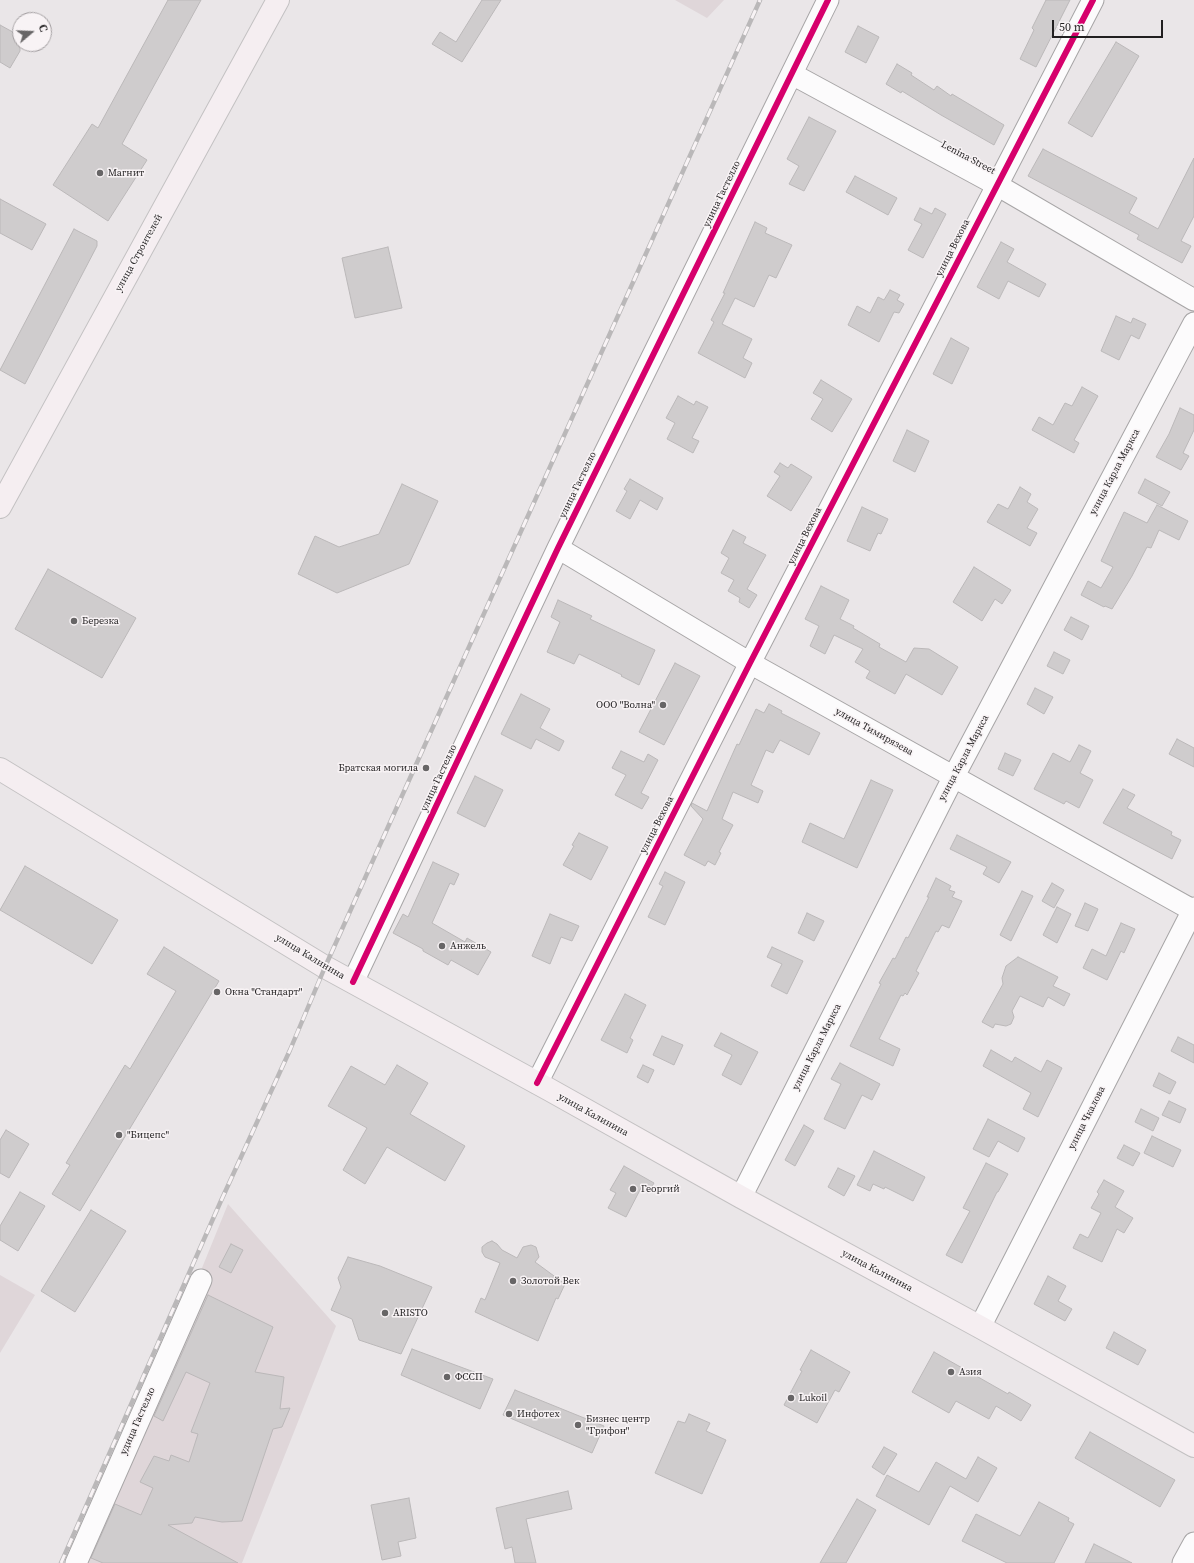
<!DOCTYPE html>
<meta charset="utf-8">
<style>
body{margin:0}
#map{position:relative;width:1194px;height:1563px;overflow:hidden;background:#eae6e8;font-family:"Source Serif 4",serif}
canvas{display:block}
.north{position:absolute;left:12px;top:12px;width:40px;height:40px;box-sizing:border-box;background:#f8f3f5;border:1px solid #a29ea0;border-radius:50%;rotate:71deg;font-size:11px;font-weight:700;line-height:16px;text-align:center;color:#211f20}
.north::after{content:'';display:block;margin:auto;width:14px;height:18px;background:#676566;clip-path:polygon(50% 0,100% 100%,50% 72%,0 100%)}
.scale{position:absolute;left:1052px;top:20px;width:111px;height:18px;box-sizing:border-box;border:2px solid #211f20;border-top:0;padding-left:5px;font-size:12px;line-height:14px;white-space:nowrap;color:#211f20;-webkit-text-stroke:3px #f8f3f5;paint-order:stroke}
</style>
<div id="map">
<canvas width="1194" height="1563"></canvas>
<div class="north">С</div>
<div class="scale">50 m</div>
</div>
<script>
const ctx = document.querySelector('canvas').getContext('2d');
ctx.lineJoin = 'round';
function fill(path, color) { ctx.fillStyle = color; ctx.fill(path, 'evenodd'); }
const toPath = rows => new Path2D(rows.map(r => 'M' + r).join(''));
function stroke(path, color, width, dash) { ctx.strokeStyle = color; ctx.lineWidth = width; ctx.lineCap = dash ? 'butt' : 'round'; ctx.setLineDash(dash || []); ctx.stroke(path); }
function label(font, color, halo, rows, align = 'center') {
  ctx.font = font + ' "Source Serif 4",serif'; ctx.lineWidth = 3; ctx.setLineDash([]); ctx.textBaseline = 'middle'; ctx.strokeStyle = halo; ctx.fillStyle = color; for (const [text, x, y, turn = 0] of rows) {
    ctx.save(); ctx.translate(x, y); ctx.rotate((+turn || 0) * Math.PI / 180); ctx.textAlign = isNaN(turn) ? turn : align; if (halo) ctx.strokeText(text, 0, 0); ctx.fillText(text, 0, 0); ctx.restore();
  }
}
fill(toPath([
 [675,0,724,0,707,18],
 [228,1204,336,1326,242,1563,82,1563],
 [0,1275,35,1295,0,1353]
]), '#dfd6d9');
const building = toPath([
 [168,0,201,0,122,144,147,160,108,221,53,185,92,124,98,128,168,0],
 [482,0,501,0,462,62,432,44,440,32,456,42,482,0],
 [1046,0,1070,0,1036,67,1020,59,1034,30,1032,28,1046,0],
 [0,25,20,36,20,51,10,68,0,62,0,25],
 [858,26,879,37,866,63,845,52,858,26],
 [1116,42,1139,56,1092,137,1068,123,1116,42],
 [897,64,912,73,911,75,934,90,937,86,951,96,952,94,1004,125,994,145,941,115,902,91,901,93,886,84,897,64],
 [809,117,836,131,804,191,789,184,799,166,787,159,809,117],
 [1043,149,1137,198,1129,213,1158,229,1194,158,1194,216,1181,241,1191,246,1182,263,1137,239,1139,235,1028,176,1043,149],
 [855,176,897,198,888,215,846,192,855,176],
 [0,199,46,224,32,250,0,233,0,199],
 [920,208,932,214,935,208,946,214,923,258,908,250,922,224,914,220,920,208],
 [755,222,767,228,765,233,792,245,776,278,769,275,754,307,735,298,722,324,752,339,743,358,752,363,745,378,698,353,714,322,711,320,725,293,723,293,755,222],
 [74,229,97,241,97,246,25,384,0,370,74,229],
 [1001,242,1014,249,1007,262,1046,284,1039,297,1008,281,999,299,977,287,1001,242],
 [388,247,402,308,355,318,342,258,388,247],
 [890,290,900,295,897,300,904,304,899,313,894,312,879,342,848,325,857,306,870,313,878,297,884,300,890,290],
 [1116,316,1131,323,1133,318,1146,324,1139,339,1131,335,1119,360,1101,351,1116,316],
 [951,338,969,348,952,384,933,374,951,338],
 [821,380,852,399,832,432,811,419,823,399,813,393,821,380],
 [1082,387,1098,396,1074,440,1079,443,1074,453,1032,430,1039,417,1053,425,1065,403,1072,406,1082,387],
 [678,396,694,405,696,401,708,407,692,438,699,441,693,453,667,439,675,423,666,418,678,396],
 [1180,408,1194,415,1194,430,1183,453,1189,456,1181,470,1156,457,1169,434,1180,408],
 [907,430,929,441,915,472,893,461,907,430],
 [780,463,788,468,791,464,812,477,791,511,767,496,780,476,774,472,780,463],
 [630,479,663,498,657,510,640,500,630,519,616,511,627,491,624,489,630,479],
 [1145,479,1170,492,1162,506,1138,493,1145,479],
 [402,484,438,501,409,564,337,593,298,574,315,536,339,547,379,534,402,484],
 [1020,487,1031,494,1027,502,1038,509,1027,528,1037,533,1030,546,987,522,998,504,1008,509,1020,487],
 [1157,505,1188,521,1179,540,1159,530,1151,548,1147,547,1132,576,1112,609,1105,606,1104,607,1081,595,1088,581,1101,588,1113,567,1101,561,1124,512,1147,523,1157,505],
 [862,507,888,519,881,534,878,533,870,551,847,541,862,507],
 [733,530,746,537,743,543,766,555,747,589,757,595,749,608,739,602,740,598,728,591,734,580,721,573,729,558,721,553,733,530],
 [974,567,1011,590,1002,604,995,599,982,621,953,602,974,567],
 [48,569,136,618,102,678,15,629,48,569],
 [821,586,849,600,840,619,854,626,853,628,880,644,879,647,906,662,914,648,929,649,958,667,942,695,906,674,895,694,866,678,870,671,855,662,863,649,834,635,825,654,810,646,819,626,805,619,821,586],
 [558,600,592,616,590,619,655,650,639,685,621,676,622,675,579,654,574,664,547,652,560,622,551,617,558,600],
 [1071,617,1089,626,1082,640,1064,630,1071,617],
 [1054,652,1070,660,1063,674,1047,666,1054,652],
 [675,663,700,676,664,745,639,732,675,663],
 [1035,688,1053,697,1044,714,1027,704,1035,688],
 [521,694,550,709,540,728,564,741,559,751,536,739,531,749,501,734,521,694],
 [769,704,782,711,781,713,820,733,809,755,780,740,773,753,766,750,751,785,763,791,758,803,733,792,722,819,733,825,719,852,721,853,715,865,708,861,705,866,684,855,703,819,691,806,692,803,707,811,737,744,739,745,756,709,764,713,769,704],
 [1177,739,1194,748,1194,767,1169,754,1177,739],
 [1079,745,1091,751,1080,773,1093,780,1079,808,1066,801,1064,804,1034,789,1053,753,1070,762,1079,745],
 [621,751,644,762,648,754,658,760,641,793,649,797,642,809,615,795,626,775,612,768,621,751],
 [1005,753,1021,760,1013,776,998,769,1005,753],
 [475,776,503,790,485,827,457,813,475,776],
 [871,780,893,790,857,868,802,842,810,823,844,839,871,780],
 [1123,789,1135,795,1127,808,1172,832,1171,835,1181,840,1172,859,1103,823,1123,789],
 [579,833,608,847,591,880,563,865,574,846,572,845,579,833],
 [957,835,1011,862,999,883,983,874,987,867,950,849,957,835],
 [433,862,459,874,454,885,450,883,432,923,465,942,467,938,491,952,478,975,451,960,448,965,423,951,423,949,393,933,403,914,408,917,433,862],
 [25,866,118,920,92,964,0,910,25,866],
 [665,872,685,882,665,925,648,917,663,886,659,884,665,872],
 [936,878,951,886,949,890,955,892,952,897,962,901,949,928,942,925,938,932,936,931,916,971,919,973,907,995,905,993,903,996,901,995,879,1039,900,1049,893,1066,850,1046,881,984,879,983,893,958,895,959,906,937,908,938,929,897,927,897,936,878],
 [1052,883,1064,890,1054,908,1042,901,1052,883],
 [1022,891,1033,896,1011,941,1000,935,1022,891],
 [1085,903,1098,909,1088,931,1075,926,1085,903],
 [1057,907,1071,914,1057,943,1043,935,1057,907],
 [807,913,824,921,814,941,798,933,807,913],
 [550,914,579,926,572,941,561,937,550,964,532,956,550,914],
 [1121,923,1135,929,1124,953,1121,951,1107,980,1083,968,1092,949,1106,956,1121,923],
 [164,947,219,981,80,1211,52,1194,70,1165,66,1163,125,1065,130,1069,176,991,147,974,164,947],
 [772,947,803,961,787,994,771,986,782,964,767,957,772,947],
 [1018,957,1058,977,1053,986,1070,994,1064,1006,1048,997,1043,1007,1020,996,1012,1011,1014,1017,1011,1024,1006,1026,995,1024,993,1028,982,1022,1003,984,1002,978,1006,966,1018,957],
 [625,994,646,1005,630,1038,633,1040,627,1053,601,1040,625,994],
 [721,1033,758,1052,741,1085,722,1075,732,1055,714,1046,721,1033],
 [662,1036,683,1045,674,1065,653,1055,662,1036],
 [1178,1037,1194,1045,1194,1063,1171,1051,1178,1037],
 [991,1050,1012,1062,1015,1057,1041,1072,1047,1060,1062,1068,1038,1117,1023,1109,1031,1093,983,1066,991,1050],
 [840,1063,880,1084,872,1100,862,1095,845,1129,824,1119,841,1084,831,1079,840,1063],
 [397,1065,428,1083,410,1114,465,1146,445,1181,387,1147,365,1184,343,1170,367,1128,328,1106,351,1066,385,1085,397,1065],
 [643,1065,654,1070,648,1083,637,1077,643,1065],
 [1159,1073,1176,1082,1170,1094,1153,1086,1159,1073],
 [1169,1101,1186,1109,1180,1123,1162,1115,1169,1101],
 [1141,1109,1159,1118,1153,1131,1135,1122,1141,1109],
 [988,1119,1025,1138,1018,1152,998,1141,989,1157,973,1149,988,1119],
 [804,1125,814,1131,795,1166,785,1160,804,1125],
 [6,1130,29,1144,9,1178,0,1173,0,1140,6,1130],
 [1152,1136,1181,1150,1173,1167,1144,1153,1152,1136],
 [1124,1145,1140,1153,1133,1166,1117,1158,1124,1145],
 [874,1151,925,1177,913,1201,885,1187,884,1189,873,1184,870,1191,857,1185,874,1151],
 [986,1163,1008,1174,998,1192,997,1192,962,1263,946,1255,970,1211,963,1208,986,1163],
 [624,1166,654,1183,648,1193,641,1188,626,1217,608,1208,616,1193,610,1190,624,1166],
 [838,1168,855,1176,844,1196,828,1187,838,1168],
 [1104,1180,1124,1191,1115,1207,1133,1218,1124,1233,1117,1229,1102,1262,1073,1248,1080,1234,1088,1238,1101,1213,1091,1208,1099,1194,1097,1192,1104,1180],
 [20,1192,45,1206,18,1251,0,1240,0,1226,20,1192],
 [91,1210,126,1231,75,1312,41,1291,91,1210],
 [492,1241,497,1244,502,1250,517,1258,523,1247,531,1245,536,1247,539,1257,535,1262,565,1284,558,1299,556,1298,538,1341,475,1312,481,1298,485,1300,500,1263,485,1257,482,1252,482,1247,487,1243,492,1241],
 [231,1244,243,1250,231,1273,219,1267,231,1244],
 [348,1257,380,1266,432,1287,401,1354,359,1340,352,1319,331,1310,341,1287,338,1278,348,1257],
 [1048,1276,1066,1286,1058,1301,1072,1309,1065,1321,1034,1304,1048,1276],
 [208,1295,273,1327,255,1372,284,1377,280,1409,290,1408,282,1427,273,1429,242,1521,222,1522,195,1517,192,1523,168,1525,238,1563,103,1563,91,1558,115,1504,141,1515,153,1488,140,1482,154,1456,169,1461,171,1455,189,1462,198,1434,191,1432,210,1383,186,1372,163,1421,154,1416,208,1295],
 [1114,1332,1146,1350,1138,1365,1106,1348,1114,1332],
 [412,1349,493,1379,480,1409,401,1375,412,1349],
 [811,1350,850,1372,839,1392,835,1390,817,1423,784,1405,802,1371,800,1370,811,1350],
 [934,1352,1008,1394,1009,1392,1031,1405,1021,1421,996,1406,989,1419,956,1401,949,1413,912,1392,934,1352],
 [515,1390,604,1426,592,1453,503,1415,515,1390],
 [689,1414,710,1423,706,1431,726,1440,702,1494,655,1473,678,1421,685,1423,689,1414],
 [1090,1432,1175,1480,1160,1507,1075,1458,1090,1432],
 [884,1447,897,1454,884,1475,872,1467,884,1447],
 [978,1457,997,1468,978,1502,950,1486,929,1525,876,1496,887,1475,919,1492,936,1462,966,1479,978,1457],
 [568,1491,572,1509,526,1519,536,1563,515,1563,512,1547,505,1549,496,1508,568,1491],
 [409,1498,416,1538,398,1542,401,1556,382,1560,371,1505,409,1498],
 [857,1499,876,1510,846,1563,820,1563,857,1499],
 [1039,1502,1069,1518,1068,1521,1074,1524,1054,1563,1007,1563,962,1541,976,1514,1020,1536,1039,1502],
 [1094,1544,1132,1563,1085,1563,1094,1544]
]);
fill(building, '#cfcccd');
stroke(building, '#bbb8b9', 1);
const minor = toPath([
 [792,74,997,185,1194,300],
 [558,548,750,663,1194,911],
 [353,982,558,548,828,0],
 [537,1083,750,663,1093,0],
 [741,1197,954,776,1194,323],
 [980,1327,1194,908],
 [76,1563,201,1280],
 [1183,1563,1194,1543]
]);
const major = toPath([
 [0,507,278,0],
 [0,769,325,967,550,1090,741,1197,980,1327,1194,1446]
]);
stroke(minor, '#a7a5a6', 23);
stroke(major, '#c3c1c2', 24);
stroke(minor, '#fcfbfc', 21);
stroke(major, '#f5eef1', 22);
const rail = toPath([
 [61,1563,220,1203,290,1050,325,967,760,0]
]);
stroke(rail, '#bab8b9', 4.5);
stroke(rail, '#f8f3f5', 3, [9]);
stroke(toPath([
 [353,982,558,548,828,0],
 [537,1083,750,663,1093,0]
]), '#d6006c', 6);
for (const [x, y, r, color] of [
 [100,173,4,"#676566"],
 [74,621,4,"#676566"],
 [663,705,4,"#676566"],
 [426,768,4,"#676566"],
 [442,946,4,"#676566"],
 [217,992,4,"#676566"],
 [119,1135,4,"#676566"],
 [633,1189,4,"#676566"],
 [513,1281,4,"#676566"],
 [385,1313,4,"#676566"],
 [951,1372,4,"#676566"],
 [447,1377,4,"#676566"],
 [791,1398,4,"#676566"],
 [509,1414,4,"#676566"],
 [578,1425,4,"#676566"]
]) { const dot = new Path2D(); dot.arc(x, y, r, 0, 2 * Math.PI); ctx.fillStyle = color; ctx.fill(dot); stroke(dot, '#f8f3f5', 1.5); }
label('10px', '#211f20', '#f8f3f5', [
 ["Lenina Street",968,158,28],
 ["улица Гастелло",722,194,-64],
 ["улица Вехова",953,248,-63],
 ["улица Строителей",139,253,-61],
 ["улица Карла Маркса",1115,472,-62],
 ["улица Гастелло",578,485,-64],
 ["улица Вехова",805,536,-63],
 ["улица Тимирязева",874,732,29],
 ["улица Карла Маркса",964,758,-62],
 ["улица Гастелло",439,778,-65],
 ["улица Вехова",657,825,-63],
 ["улица Калинина",310,957,31],
 ["улица Карла Маркса",817,1047,-63],
 ["улица Калинина",593,1115,29],
 ["улица Чкалова",1087,1118,-63],
 ["улица Калинина",877,1271,28],
 ["удица Гастелло",138,1421,-66]
]);
label('10px', '#211f20', '#f8f3f5', [
 ["Магнит",108,173],
 ["Березка",82,621],
 ["ООО \"Волна\"",655,705,"right"],
 ["Братская могила",418,768,"right"],
 ["Анжель",450,946],
 ["Окна \"Стандарт\"",225,992],
 ["\"Бицепс\"",127,1135],
 ["Георгий",641,1189],
 ["Золотой Век",521,1281],
 ["ARISTO",393,1313],
 ["Азия",959,1372],
 ["ФССП",455,1377],
 ["Lukoil",799,1398],
 ["Инфотех",517,1414],
 ["Бизнес центр",586,1419],
 ["\"Грифон\"",586,1431]
], 'left');
</script>
